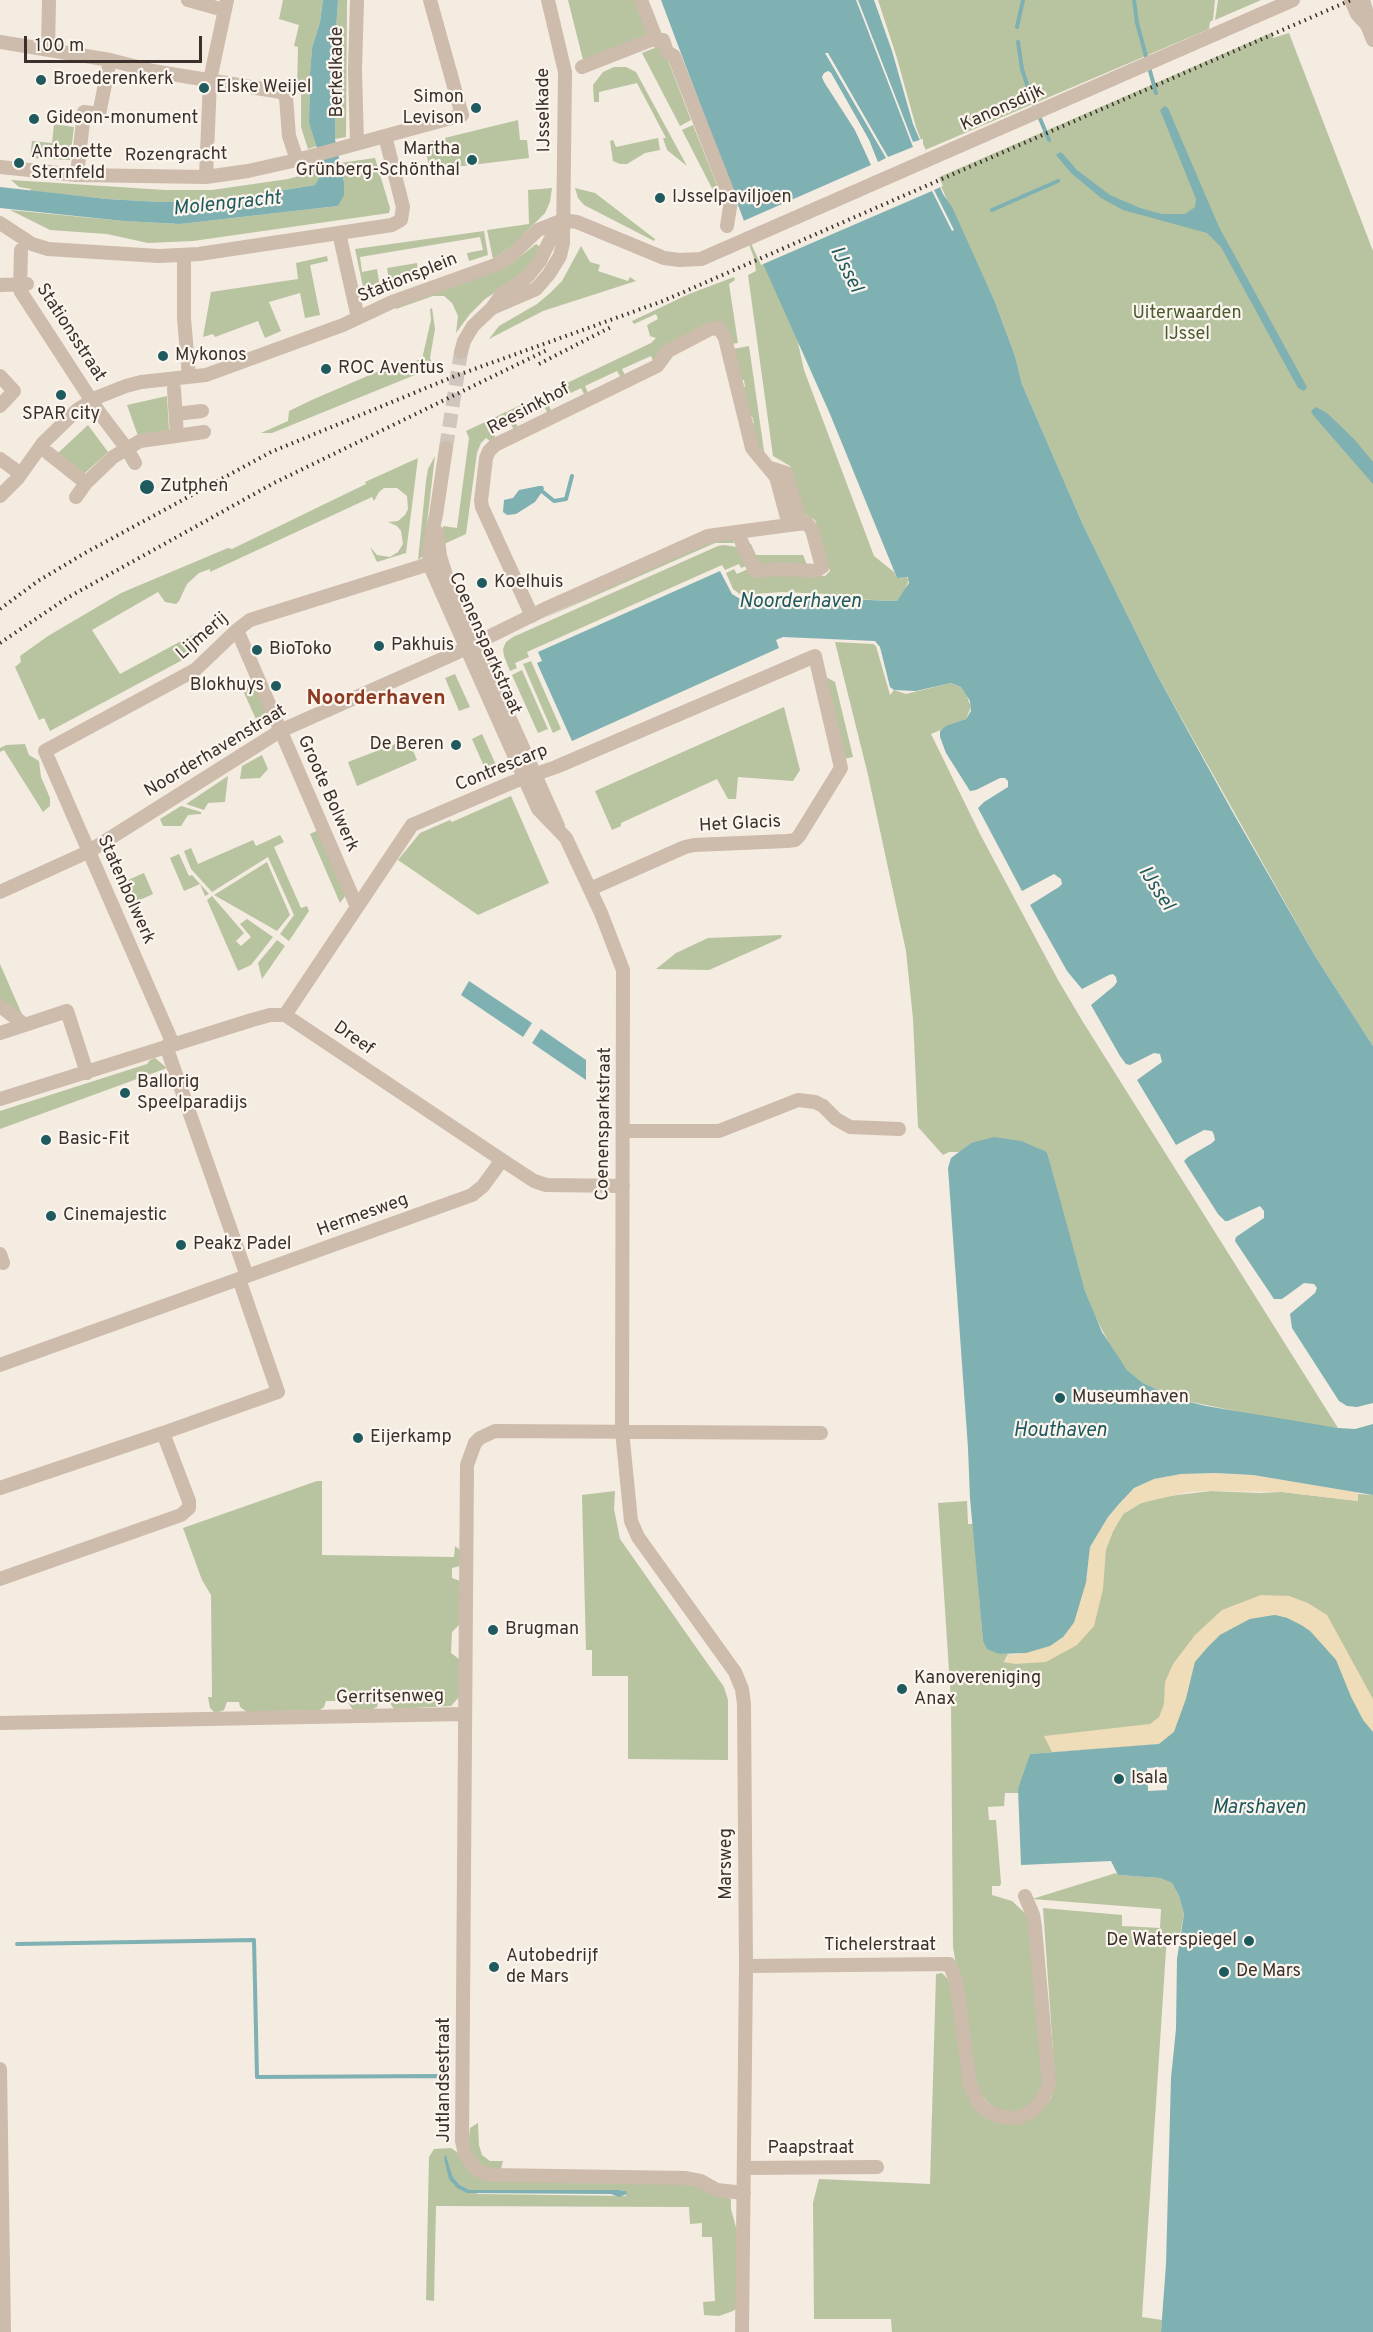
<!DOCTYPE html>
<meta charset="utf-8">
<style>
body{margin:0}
#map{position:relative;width:1373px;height:2332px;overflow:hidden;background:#f4ebe1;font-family:Overpass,sans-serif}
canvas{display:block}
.scale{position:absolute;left:24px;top:36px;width:178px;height:27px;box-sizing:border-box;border:3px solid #3b302b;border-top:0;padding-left:8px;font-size:18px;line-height:21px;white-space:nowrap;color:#3b302b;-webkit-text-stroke:4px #fbf5ee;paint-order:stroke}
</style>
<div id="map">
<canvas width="1373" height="2332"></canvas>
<div class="scale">100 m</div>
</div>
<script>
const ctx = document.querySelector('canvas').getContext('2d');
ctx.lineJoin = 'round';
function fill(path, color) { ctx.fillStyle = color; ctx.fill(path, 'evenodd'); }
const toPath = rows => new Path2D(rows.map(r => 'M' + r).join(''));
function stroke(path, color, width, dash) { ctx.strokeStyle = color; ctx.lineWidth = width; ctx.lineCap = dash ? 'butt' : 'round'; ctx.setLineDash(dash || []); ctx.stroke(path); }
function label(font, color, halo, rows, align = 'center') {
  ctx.font = font + ' Overpass,sans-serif'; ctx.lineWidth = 4.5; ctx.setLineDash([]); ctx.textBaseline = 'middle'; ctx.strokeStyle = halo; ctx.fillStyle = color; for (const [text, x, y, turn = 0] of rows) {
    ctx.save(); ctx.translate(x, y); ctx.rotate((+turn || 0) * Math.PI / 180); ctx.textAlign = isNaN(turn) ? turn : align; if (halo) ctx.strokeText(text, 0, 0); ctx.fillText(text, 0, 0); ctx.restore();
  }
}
fill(toPath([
 [283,0,323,0,320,22,312,48,310,73,309,123,317,146,308,149,301,127,301,94,297,93,298,47,294,46,299,25,279,19],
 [338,0,347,0,346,137,335,139,336,31],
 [568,0,635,0,649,34,583,60],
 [878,0,1215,0,1213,20,1210,22,1209,29,925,150,916,127,896,55],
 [1218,0,1261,0,1215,20],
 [1271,33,1273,38,1289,33,1373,251,1373,1046,1315,956,1156,673,1083,525,1022,384,1015,356,995,302,937,178],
 [662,45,691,120,680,126,642,53],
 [614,67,626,67,636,72,687,166,667,150,663,138,666,138,637,83,599,92,599,102,594,102,593,85,603,72],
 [518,120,520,140,527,140,529,158,430,170,424,143],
 [54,124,74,127,70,160,30,158,32,141,52,143],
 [693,125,723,200,719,202,682,130],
 [658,138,660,150,645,153,627,164,620,164,613,161,610,141,613,140,616,147],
 [375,158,390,208,389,213,193,241,148,243,107,234,50,230,10,210,123,221,180,224,338,206,344,182,340,163],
 [321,166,320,177,315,185,216,201,160,202,107,199,30,191,31,189,19,187,11,180,165,190,212,190,288,179,299,176,300,172],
 [552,188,550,202,545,213,512,246,493,259,487,230,529,224,528,190],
 [575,188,595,193,655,239,654,241,584,205,578,198],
 [484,231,488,255,469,261,467,253,483,250,480,237,360,257,362,272,377,269,381,294,366,301,355,249],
 [753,236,796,334,804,370,874,556,894,572,897,578,906,577,909,579,905,591,897,601,828,598,828,594,782,592,741,595,733,589,726,573,734,569,737,574,748,569,825,576,830,571,815,520,804,514,790,466,773,456,748,275,756,271,754,258,747,239],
 [536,244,541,247,524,274,485,299,470,314,456,333,458,316,452,303,444,296,433,296,396,309,395,307,501,269,512,263],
 [581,246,590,262,600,265,598,271,628,281,630,277,636,281,543,311,489,339,499,326,537,304,549,294,562,281],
 [327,256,328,261,310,265,320,315,305,318,300,293,269,302,281,331,265,338,258,321,215,337,213,334,203,337,211,292,298,279,296,263],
 [417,263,419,279,391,291,387,268],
 [734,277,735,280,729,284,738,343,731,344,725,327,653,361,651,356,622,369,626,377,622,379,617,371,585,386,589,395,585,396,581,388,548,404,552,412,548,414,544,406,515,420,518,428,514,430,510,422,493,430,496,439,491,442,486,438,481,443,477,453,466,534,442,545,443,526,457,528,469,438,466,431,651,343,656,338,650,336,647,325,658,319,656,314,634,324,632,321,689,294],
 [432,308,435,329,430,358,432,363,437,366,272,433,261,433,288,421,289,411,314,399,379,371,422,359,431,320,430,309],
 [749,346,764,451,763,453,756,448,751,424,754,423,752,416,749,416,742,388,745,387,744,380,741,380,733,349],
 [167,396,169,430,138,436,127,405],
 [88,425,108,452,84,474,58,453],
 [435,456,424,548,423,556,418,560,426,481,428,469],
 [418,458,406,553,377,562,370,547,377,555,390,557,398,552,403,544,401,531,397,526,388,522,398,521,405,515,408,509,407,496,397,488,384,488,379,492,374,501,372,497,210,572,210,569,199,573,187,584,179,601,176,604,165,602,158,592,92,630,120,674,196,633,200,640,208,635,188,657,50,731,44,718,39,720,15,667,21,662,20,656,48,636,121,593,228,548,232,549,366,484,365,482],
 [732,536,734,543,715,543,540,620,711,539],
 [749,544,751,544,756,555,803,555,807,565,757,568],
 [724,545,737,547,748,565,741,568,739,564,725,570,722,565,527,652,529,657,515,663,517,668,510,671,504,656,503,649,506,642,513,637,718,546],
 [835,642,873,644,876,646,890,695,894,690,906,694,951,683,961,687,966,694,971,707,966,719,931,734,980,834,1058,980,1083,1022,1338,1428,1291,1422,1181,1400,1143,1383,1127,1370,1113,1351,1095,1316,1085,1291,1066,1226,1047,1152,971,1143,960,1152,949,1152,943,1155,918,1127,913,1019,906,951,868,775],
 [531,661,561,729,553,733,523,664],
 [522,670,548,729,538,733,512,675],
 [455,674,470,707,459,711,445,678],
 [826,677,835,682,853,757,844,759],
 [253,678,272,720,260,728,240,684],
 [784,707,800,770,793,781,738,777,736,799,728,799,717,779,621,823,621,826,612,830,595,791],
 [482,734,497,767,486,771,472,739],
 [408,739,417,760,357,786,348,762],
 [25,744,29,755,39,761,41,777,50,798,50,806,43,812,4,750,0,752,0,748,6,745],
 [262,755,268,769,260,778,240,779,242,766],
 [228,776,225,802,208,803,204,810,186,804],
 [511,796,549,883,478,915,398,860,420,833,450,820,452,822],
 [181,806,201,812,201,814,188,815,181,826,163,826,160,819],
 [320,829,348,892,340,903,310,834],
 [280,835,284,842,274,847,301,908,307,906,309,911,289,941,280,934,294,915,268,857,212,892,191,869,184,851,191,848,198,864,253,840,256,846],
 [179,854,189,876,192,875,209,894,205,896,200,884,184,891,170,858],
 [267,862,290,915,277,931,214,895],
 [144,873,153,894,131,904,121,883],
 [212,896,244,933,236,941,241,946,251,937,240,924,247,919,273,937,251,965,238,971,207,900],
 [782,935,781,938,709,970,656,969,676,953,708,938],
 [277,940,285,946,262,979,258,963],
 [0,964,24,1019,0,1002],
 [155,1058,167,1068,0,1129,0,1111,147,1064,150,1060],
 [317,1481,322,1481,322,1555,454,1557,455,1546,460,1550,460,1566,452,1568,452,1578,460,1581,459,1625,452,1632,451,1653,459,1659,459,1697,451,1706,394,1709,388,1700,379,1700,377,1707,373,1709,353,1710,347,1701,326,1701,324,1707,320,1710,247,1712,240,1707,239,1702,227,1702,224,1710,219,1712,214,1712,210,1708,208,1697,212,1697,211,1595,202,1580,183,1528],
 [615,1491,614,1509,620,1539,724,1687,728,1700,728,1760,628,1759,628,1676,592,1676,592,1650,586,1650,582,1495],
 [1211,1491,1260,1493,1282,1492,1358,1501,1358,1494,1373,1495,1373,1732,1363,1720,1159,1744,1030,1754,1018,1793,1005,1793,1004,1806,988,1807,989,1820,996,1820,1001,1883,1000,1886,992,1886,992,1895,1012,1901,1028,1916,1045,2080,1037,2099,1021,2111,999,2112,978,2093,953,1947,951,1701,938,1503,967,1501,968,1524,973,1524,983,1641,999,1654,1008,1654,1004,1662,1031,1663,1106,1549,1113,1531,1123,1514,1141,1503,1161,1497],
 [1116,1873,1118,1875,1160,1878,1172,1883,1179,1896,1184,1914,1180,1935,1167,1935,1142,2317,1162,2320,1161,2332,892,2332,891,2319,814,2319,813,2203,819,2179,930,2184,936,1974,942,1973,952,1983,967,2091,987,2116,1042,2109,1051,2098,1055,2080,1043,1908,1122,1915,1122,1926,1160,1928,1161,1909,1032,1899],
 [478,2123,479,2145,482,2155,490,2161,503,2161,501,2169,491,2169,478,2163,468,2147,470,2128],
 [451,2148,457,2152,470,2172,690,2184,731,2199,731,2209,738,2235,737,2308,733,2311,719,2316,704,2315,703,2302,715,2301,712,2237,702,2237,702,2223,690,2224,689,2207,436,2206,434,2301,426,2300,429,2157,434,2149],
 [446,2155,453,2177,460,2185,470,2190,619,2190,626,2191,626,2196,478,2194,453,2184]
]), '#b8c4a0');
fill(toPath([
 [1215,1473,1253,1475,1358,1492,1358,1501,1282,1492,1211,1491,1189,1492,1141,1503,1123,1514,1113,1531,1106,1549,1103,1589,1094,1626,1077,1645,1046,1662,1015,1664,1003,1662,1007,1659,1008,1654,1016,1655,1063,1637,1074,1623,1086,1582,1090,1547,1108,1517,1134,1488,1154,1479,1181,1474],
 [1261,1595,1289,1596,1308,1603,1327,1615,1373,1699,1373,1732,1363,1720,1351,1697,1336,1660,1310,1631,1301,1625,1287,1618,1275,1615,1250,1619,1220,1635,1207,1648,1195,1662,1186,1699,1174,1732,1159,1744,1052,1752,1044,1736,1150,1724,1159,1717,1164,1704,1165,1682,1173,1664,1195,1635,1222,1610]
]), '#efdcb8');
fill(toPath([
 [323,0,338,0,336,31,335,139,344,182,344,195,338,206,180,224,123,221,0,208,0,187,107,199,160,202,216,201,315,185,322,173,319,154,309,123,310,73,312,48,320,22],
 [661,0,874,0,892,51,913,124,943,194,952,207,995,302,1015,356,1022,384,1083,525,1156,673,1232,811,1315,956,1373,1046,1373,1403,1357,1407,1347,1406,1339,1401,1292,1328,1290,1314,1315,1293,1317,1288,1314,1284,1304,1283,1282,1299,1274,1299,1235,1241,1236,1237,1264,1218,1264,1211,1260,1206,1228,1221,1225,1221,1218,1214,1184,1161,1188,1157,1212,1143,1215,1140,1214,1135,1212,1131,1204,1130,1176,1145,1137,1080,1162,1062,1160,1054,1154,1053,1130,1065,1126,1064,1120,1056,1091,1005,1114,986,1117,982,1116,977,1113,974,1109,975,1082,989,1067,971,1030,905,1059,887,1062,884,1061,879,1054,874,1022,891,978,808,984,802,1008,787,1008,781,1005,778,1000,778,976,790,970,791,946,753,940,737,940,731,946,726,966,719,971,711,970,701,961,687,951,683,916,691,894,690,890,687,880,647,875,641,783,637,776,640,779,648,572,741,537,663,542,661,538,652,720,571,732,594,742,600,781,597,897,601,909,583,908,577,897,578,830,414,744,221],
 [828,71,831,73,869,140,878,164,873,168,855,130,822,77],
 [1165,106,1168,108,1219,227,1307,387,1304,391,1298,388,1221,247,1207,233,1123,210,1101,198,1071,173,1056,155,1060,152,1063,154,1077,170,1110,195,1140,208,1162,214,1185,214,1195,207,1196,199,1160,110],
 [1316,407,1327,413,1354,439,1373,462,1373,484,1313,415,1311,411],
 [539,486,543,486,544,489,535,502,516,514,507,515,503,512,504,500,513,498,519,490],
 [469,981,532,1023,523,1037,461,995],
 [541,1029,586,1060,586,1080,532,1043],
 [994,1137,1021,1141,1047,1152,1085,1291,1102,1332,1127,1370,1143,1383,1181,1400,1206,1406,1338,1428,1355,1429,1373,1424,1373,1495,1253,1475,1215,1473,1181,1474,1154,1479,1134,1488,1119,1504,1108,1517,1090,1547,1086,1582,1074,1622,1063,1637,1050,1646,1026,1653,999,1654,987,1649,983,1641,970,1498,968,1448,948,1168,951,1158,971,1143],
 [1275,1615,1287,1618,1301,1625,1310,1631,1336,1660,1351,1697,1363,1720,1373,1732,1373,2332,1161,2332,1166,2264,1171,2078,1176,2029,1177,1959,1184,1914,1179,1896,1172,1883,1160,1878,1118,1875,1111,1861,1021,1865,1018,1789,1030,1754,1159,1744,1174,1732,1186,1699,1195,1662,1207,1648,1220,1635,1250,1619],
 [446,2155,453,2177,460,2185,470,2190,618,2190,626,2191,627,2194,619,2197,611,2194,467,2193,457,2188,449,2179,444,2158]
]), '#7fb0b2');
fill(toPath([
 [856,0,858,0,913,142,923,139,923,144,943,186,934,190,954,230,952,231,932,191,761,265,741,222,871,165,855,130,824,82,822,77,824,73,828,71,831,73,869,140,878,162,886,158,825,53,828,53,888,157,913,147],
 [1167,1767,1167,1790,1148,1791,1147,1768]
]), '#f4ebe1');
stroke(toPath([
 [1134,0,1137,23,1156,93],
 [1017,27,1023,0],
 [1018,42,1022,69,1031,97,1049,140],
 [992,210,1058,181],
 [543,492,554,501,566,499,572,476],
 [17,1944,254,1940,257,2077,443,2076,445,2129]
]), '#7fb0b2', 4);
stroke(toPath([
 [446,448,461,352]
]), '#cfc6bd', 14, [14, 7]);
stroke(toPath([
 [188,0,224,10],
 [357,0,355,71,357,143],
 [1351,0,1357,14,1367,25],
 [1363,0,1366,10,1367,25,1373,40],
 [656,38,657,41,663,40,667,52,674,56,731,201,727,226],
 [0,42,110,60,153,71,281,92,286,97,289,136,297,160],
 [48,49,49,0],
 [582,67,656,38,641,0],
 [0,167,77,175,206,177,248,171,297,160,462,115,430,0],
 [77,175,84,112,99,114,110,60],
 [206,177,210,80,227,0],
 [0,223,32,244,48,249,159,256,199,254,392,225,401,220,403,207,385,136],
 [339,233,358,318],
 [21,250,20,289,21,292,99,412,127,449,135,463],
 [184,256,184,318,189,377],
 [0,285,27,284],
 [492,308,536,289,549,274,560,256,563,243,565,72,548,0],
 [461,352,464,341,473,326,492,308,502,294,527,277,540,261,550,240,563,220],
 [0,376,14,391,0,406],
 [174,389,177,436],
 [176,414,202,411],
 [446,448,436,515,430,541,429,564,538,809,566,838,601,913,623,970,622,1431,631,1521,638,1537,735,1672,742,1689,744,1704,746,1966,742,2332],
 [48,453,86,483],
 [0,459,14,469],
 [770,468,786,473,801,523],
 [0,496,18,478,43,443,77,410,98,397,126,386,141,382,206,375,343,325,392,302,498,264,514,253,538,230,563,220,577,222,664,258,679,260,701,259,1293,0],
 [76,497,86,483,113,457,140,441,204,432],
 [437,532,440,556,447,578,558,826],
 [532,616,482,507,481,501,486,458,489,451,495,445,657,366,668,351,710,329,719,328,725,338,752,448,776,477,789,525],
 [237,630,357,907],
 [0,892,88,852,280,731,456,653,545,609,708,536,737,532,789,525,807,523,812,530,822,567,816,571,782,569,755,571,737,532],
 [0,1006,25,1025],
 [285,1015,412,825,513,782,556,767,815,656,841,768,799,836,795,840,787,841,694,845,685,847,590,889],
 [0,1033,67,1011,87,1073],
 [173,1044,45,751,195,670,237,630,250,620,429,564],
 [166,1046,247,1276],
 [0,1099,252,1020,270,1015,285,1015,502,1160],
 [623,1131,719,1131,798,1100,815,1102,823,1106,836,1119,850,1127,899,1129],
 [0,1254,3,1263],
 [0,1365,472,1195,483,1186,502,1160,534,1181,546,1185,623,1186],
 [163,1433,278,1392,239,1279],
 [0,1488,163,1433,189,1501,189,1508,181,1515,0,1579],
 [0,1723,464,1714],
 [746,1966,949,1964,956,1980,970,2084,978,2103,990,2113,1003,2117,1018,2118,1032,2111,1042,2100,1049,2084,1035,1927,1033,1915,1025,1896],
 [0,2069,4,2332],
 [744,2168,877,2167],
 [744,2193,717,2190,701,2181,686,2178,490,2175,477,2170,465,2154,462,2141,467,1465,475,1443,480,1438,495,1431,821,1433]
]), '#cdbbac', 14);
stroke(toPath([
 [539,364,611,327],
 [0,609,38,581,85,553,271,452,455,376,663,301,1351,0],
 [0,643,67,598,274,483,547,350]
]), '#3b302b', 4, [1.5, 4.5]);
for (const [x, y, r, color] of [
 [41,80,6,"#1f5a5e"],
 [204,88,6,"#1f5a5e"],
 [476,108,6,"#1f5a5e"],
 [34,119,6,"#1f5a5e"],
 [472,160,6,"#1f5a5e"],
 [19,163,6,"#1f5a5e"],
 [660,198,6,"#1f5a5e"],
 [163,356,6,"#1f5a5e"],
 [326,369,6,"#1f5a5e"],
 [61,395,6,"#1f5a5e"],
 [147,487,8,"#1f5a5e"],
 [482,583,6,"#1f5a5e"],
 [379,646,6,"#1f5a5e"],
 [257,650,6,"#1f5a5e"],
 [276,686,6,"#1f5a5e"],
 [456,745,6,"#1f5a5e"],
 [125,1093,6,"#1f5a5e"],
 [46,1140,6,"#1f5a5e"],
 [51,1216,6,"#1f5a5e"],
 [181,1245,6,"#1f5a5e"],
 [1060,1398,6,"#1f5a5e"],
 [358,1438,6,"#1f5a5e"],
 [493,1630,6,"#1f5a5e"],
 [902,1689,6,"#1f5a5e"],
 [1119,1779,6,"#1f5a5e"],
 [1249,1941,6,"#1f5a5e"],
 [494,1967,6,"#1f5a5e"],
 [1224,1972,6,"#1f5a5e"]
]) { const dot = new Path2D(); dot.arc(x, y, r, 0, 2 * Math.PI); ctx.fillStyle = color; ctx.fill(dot); stroke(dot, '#fbf5ee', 2); }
label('18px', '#3b302b', '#fbf5ee', [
 ["Berkelkade",338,72,-90],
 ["Kanonsdijk",1003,109,-24],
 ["IJsselkade",545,110,-91],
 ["Rozengracht",176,156,-1],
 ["Stationsplein",408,279,-22],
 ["Stationsstraat",70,333,57],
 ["Reesinkhof",529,410,-28],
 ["Lijmerij",203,637,-41],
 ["Coenensparkstraat",484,644,66],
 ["Noorderhavenstraat",216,752,-31],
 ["Contrescarp",502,769,-22],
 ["Groote Bolwerk",327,794,66],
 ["Het Glacis",740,825,-3],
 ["Statenbolwerk",125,890,66],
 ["Dreef",353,1039,35],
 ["Coenensparkstraat",605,1124,-89],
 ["Hermesweg",363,1216,-20],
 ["Gerritsenweg",390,1698,-1],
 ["Marsweg",727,1864,-90],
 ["Tichelerstraat",880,1946],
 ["Jutlandsestraat",445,2080,-90],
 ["Paapstraat",811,2149]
]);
label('18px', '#3b302b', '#fbf5ee', [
 ["Broederenkerk",53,80],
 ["Elske Weijel",216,88],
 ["Simon",464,98,"right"],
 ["Levison",464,119,"right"],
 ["Gideon-monument",46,119],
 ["Martha",460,150,"right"],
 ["Grünberg-Schönthal",460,171,"right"],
 ["Antonette",31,153],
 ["Sternfeld",31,174],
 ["IJsselpaviljoen",672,198],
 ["Mykonos",175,356],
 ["ROC Aventus",338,369],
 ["SPAR city",61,415,"center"],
 ["Zutphen",160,487],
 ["Koelhuis",494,583],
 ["Pakhuis",391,646],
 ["BioToko",269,650],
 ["Blokhuys",264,686,"right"],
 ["De Beren",444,745,"right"],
 ["Ballorig",137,1083],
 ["Speelparadijs",137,1104],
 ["Basic-Fit",58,1140],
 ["Cinemajestic",63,1216],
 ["Peakz Padel",193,1245],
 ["Museumhaven",1072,1398],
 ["Eijerkamp",370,1438],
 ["Brugman",505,1630],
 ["Kanovereniging",914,1679],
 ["Anax",914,1700],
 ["Isala",1131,1779],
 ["De Waterspiegel",1237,1941,"right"],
 ["Autobedrijf",506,1957],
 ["de Mars",506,1978],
 ["De Mars",1236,1972]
], 'left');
label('18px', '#4a5a2e', '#fbf5ee', [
 ["Uiterwaarden",1187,314],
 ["IJssel",1187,335]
]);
label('italic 20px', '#1f5a5e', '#fbf5ee', [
 ["Molengracht",227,205,-6],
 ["IJssel",845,270,63],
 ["Noorderhaven",800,603],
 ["IJssel",1155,889,57],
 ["Houthaven",1060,1432],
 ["Marshaven",1259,1809]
]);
label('bold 21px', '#8c3b22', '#fbf5ee', [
 ["Noorderhaven",376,700]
]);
</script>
